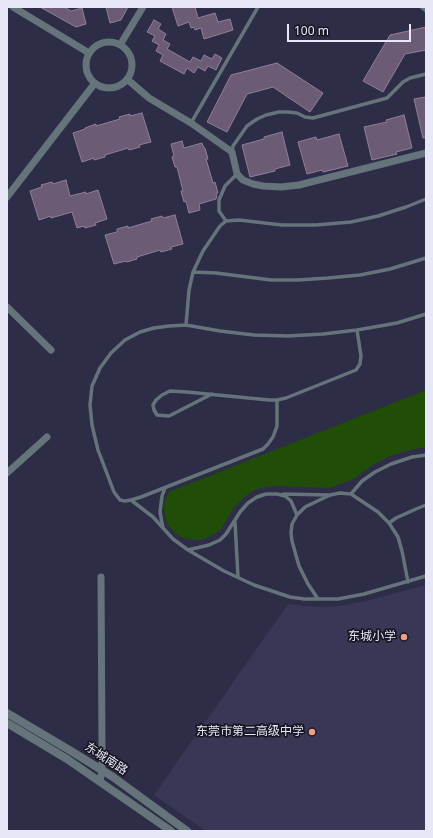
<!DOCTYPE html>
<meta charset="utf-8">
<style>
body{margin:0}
#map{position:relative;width:433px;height:838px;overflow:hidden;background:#2e2d47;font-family:"Noto Sans",sans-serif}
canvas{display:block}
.frame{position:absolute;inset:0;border:8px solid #e7e7f8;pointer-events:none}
.scale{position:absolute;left:287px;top:24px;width:124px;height:18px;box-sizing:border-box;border:2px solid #e7e7f8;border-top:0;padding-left:5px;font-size:12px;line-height:14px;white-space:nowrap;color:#e7e7f8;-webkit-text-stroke:3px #181723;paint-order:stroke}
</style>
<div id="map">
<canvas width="433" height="838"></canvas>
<div class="frame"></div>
<div class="scale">100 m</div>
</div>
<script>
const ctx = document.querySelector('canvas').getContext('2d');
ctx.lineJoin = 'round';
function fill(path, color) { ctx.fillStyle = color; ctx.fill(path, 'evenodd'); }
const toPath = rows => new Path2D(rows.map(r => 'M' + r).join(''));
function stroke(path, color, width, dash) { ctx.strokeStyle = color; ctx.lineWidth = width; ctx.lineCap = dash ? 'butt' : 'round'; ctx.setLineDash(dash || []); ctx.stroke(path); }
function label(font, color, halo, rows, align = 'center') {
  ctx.font = font + ' "Noto Sans","Noto Sans SC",sans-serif'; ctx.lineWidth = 3.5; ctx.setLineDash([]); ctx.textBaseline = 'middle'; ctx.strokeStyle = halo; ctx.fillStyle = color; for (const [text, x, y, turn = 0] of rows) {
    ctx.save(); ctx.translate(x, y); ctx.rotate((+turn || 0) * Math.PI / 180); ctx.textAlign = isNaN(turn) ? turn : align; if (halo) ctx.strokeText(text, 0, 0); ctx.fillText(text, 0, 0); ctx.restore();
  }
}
fill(toPath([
 [426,585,426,831,206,831,154,795,288,604,305,606,322,607,339,606,366,601]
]), '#383755');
fill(toPath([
 [426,390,426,447,410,450,390,456,371,466,354,479,330,488,277,486,265,487,254,490,243,498,234,508,221,529,216,533,207,538,198,540,189,539,181,537,174,532,168,525,165,517,164,508,165,500,169,492]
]), '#204d07');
const building = toPath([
 [40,7,64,7,71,11,82,8,86,24,76,27,40,7],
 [106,7,128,7,121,20,110,23,106,7],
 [172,7,195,7,198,18,215,13,218,22,230,19,233,30,204,39,201,28,195,30,194,27,191,28,189,22,178,26,172,7],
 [154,20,161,24,158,29,166,34,163,40,170,44,167,49,190,62,193,57,201,61,204,55,212,59,215,54,222,58,216,70,208,66,205,71,198,67,194,73,187,68,184,74,160,61,163,55,156,51,159,45,152,41,155,36,147,32,154,20],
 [426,27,426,50,405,54,383,92,363,81,390,35,426,27],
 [277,63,323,93,310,112,273,87,247,94,227,132,207,122,231,75,277,63],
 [426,97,426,138,423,138,414,99,426,97],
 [142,113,151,142,139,145,140,147,129,150,128,148,105,155,105,157,94,160,94,158,82,162,73,133,85,129,85,128,96,124,96,126,120,119,119,117,130,114,130,116,142,113],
 [404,115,412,148,396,152,397,154,372,160,364,127,387,122,386,120,404,115],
 [282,132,290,165,275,169,275,171,250,177,242,145,264,139,264,137,282,132],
 [339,134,348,166,323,172,322,170,307,174,298,142,316,137,317,140,339,134],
 [182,141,184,148,202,143,204,148,205,148,208,159,206,159,213,183,215,182,218,193,216,194,217,197,216,199,199,204,200,210,189,213,186,201,184,202,181,191,183,191,177,167,175,167,172,157,174,156,171,144,182,141],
 [66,180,70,196,86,192,86,194,98,190,107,219,95,223,96,225,85,228,84,226,77,228,72,212,51,218,51,216,39,220,30,191,42,187,41,185,52,182,53,184,66,180],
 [175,215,183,244,171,247,172,249,161,252,160,250,137,257,137,259,127,262,126,261,114,264,105,235,117,232,117,229,128,226,128,228,152,221,151,219,162,216,163,218,175,215]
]);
fill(building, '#6c5b75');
stroke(building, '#907f9a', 1);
stroke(toPath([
 [421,7,426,11],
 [191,123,258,7],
 [232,152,233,146,247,126,257,119,266,115,279,112,288,112,297,113,305,117,313,118,387,98,403,82,410,78,426,74],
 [226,221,219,211,219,200,225,186,237,174],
 [193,272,216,273,271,280,298,280,328,278,360,275,390,269,426,258],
 [186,325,189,290,193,272,203,251,220,226,226,221,239,220,282,225,316,225,351,222,378,216,406,207,426,199],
 [212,394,169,416,157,415,154,410,153,405,156,400,162,395,170,391,187,392,269,400,277,400,286,398,356,370,360,364,361,356,357,330],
 [277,400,277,426,273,437,268,444,263,449,141,497,131,500,125,501,120,500,114,492,98,450,92,425,90,405,92,386,100,368,111,353,125,340,140,332,154,328,169,326,186,325,220,331,254,335,288,336,323,334,357,330,397,323,426,314],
 [283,494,329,495],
 [351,494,362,481,375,472,391,464,412,457,426,455],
 [131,500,153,517,173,539,188,550,224,571,254,585,290,597,304,599,338,599,364,594,426,576],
 [235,522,238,577],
 [389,523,396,518,416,509,426,505],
 [163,528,160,512,162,496,165,488],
 [188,550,209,545,220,540,226,534,240,512,248,503,257,497,266,494,277,494,285,496,291,501,297,515],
 [318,599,308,584,299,566,292,541,291,533,292,524,297,515,305,507,330,495,340,493,351,494,378,512,389,523,398,537,402,551,408,582]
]), '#65737a', 3.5);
stroke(toPath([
 [13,7,89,53],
 '86 65a23 23 0 1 1 46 0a23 23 0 1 1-46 0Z',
 [120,45,143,7],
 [127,79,149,98,191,123,232,152,237,174,243,180,253,184,263,186,281,187,299,185,426,153],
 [7,197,95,83],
 [7,307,51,350],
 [7,473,47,437],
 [100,782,102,770,102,747,101,577]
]), '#65737a', 7);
stroke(toPath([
 [7,713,71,751,113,777,187,831],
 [7,723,67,759,171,831]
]), '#65737a', 8);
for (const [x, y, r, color] of [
 [404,637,4,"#f49e86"],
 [312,732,4,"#f49e86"]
]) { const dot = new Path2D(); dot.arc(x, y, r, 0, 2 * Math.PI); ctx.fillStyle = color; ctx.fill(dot); stroke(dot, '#181723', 1.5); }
label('12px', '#e7e7f8', '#181723', [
 ["东城小学",396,637],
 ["东莞市第二高级中学",304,732]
], 'right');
label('12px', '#e7e7f8', '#181723', [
 ["东城南路",106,759,33]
]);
</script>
